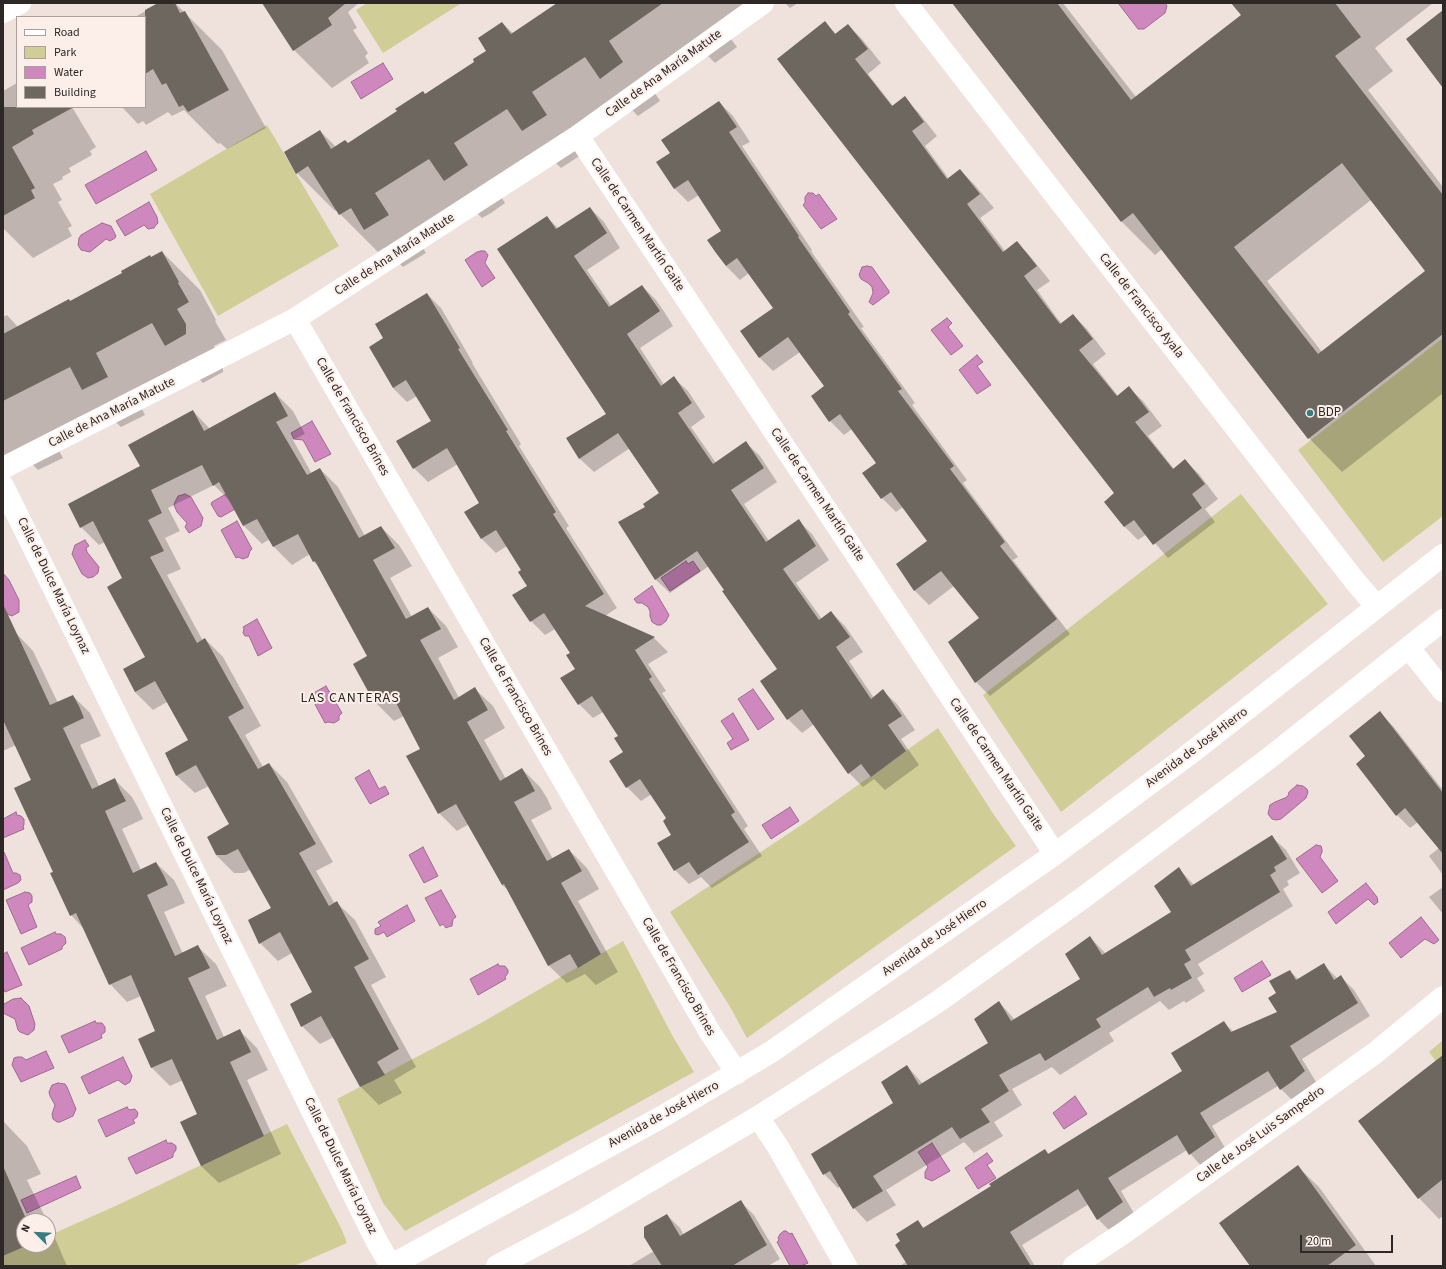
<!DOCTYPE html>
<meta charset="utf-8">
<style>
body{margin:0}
#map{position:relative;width:1446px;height:1269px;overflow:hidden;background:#efe2dd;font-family:"Source Sans 3",sans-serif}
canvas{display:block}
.frame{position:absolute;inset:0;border:4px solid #2d2826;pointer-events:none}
.legend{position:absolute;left:16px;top:16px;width:130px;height:92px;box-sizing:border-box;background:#fcefea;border:1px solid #a99f9c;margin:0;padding:5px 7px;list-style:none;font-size:12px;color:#2d2826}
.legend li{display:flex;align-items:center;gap:8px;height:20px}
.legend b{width:20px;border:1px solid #a99f9c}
.north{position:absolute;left:16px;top:1213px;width:40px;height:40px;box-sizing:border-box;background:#fcefea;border:1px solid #a99f9c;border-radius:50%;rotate:294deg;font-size:11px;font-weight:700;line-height:16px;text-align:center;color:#2d2826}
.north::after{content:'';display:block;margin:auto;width:14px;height:18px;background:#357d83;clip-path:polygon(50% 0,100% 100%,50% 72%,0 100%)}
.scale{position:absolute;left:1300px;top:1235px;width:93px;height:18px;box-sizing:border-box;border:2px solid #2d2826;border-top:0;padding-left:5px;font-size:12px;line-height:14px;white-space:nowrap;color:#2d2826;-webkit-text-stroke:3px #fcefea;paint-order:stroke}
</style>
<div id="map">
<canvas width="1446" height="1269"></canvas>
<div class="frame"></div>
<ul class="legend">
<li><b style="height:5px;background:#fff"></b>Road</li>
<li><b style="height:11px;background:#d0cd97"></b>Park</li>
<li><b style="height:11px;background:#ce88bd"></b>Water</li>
<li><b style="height:11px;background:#6e675f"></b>Building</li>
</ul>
<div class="north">N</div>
<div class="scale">20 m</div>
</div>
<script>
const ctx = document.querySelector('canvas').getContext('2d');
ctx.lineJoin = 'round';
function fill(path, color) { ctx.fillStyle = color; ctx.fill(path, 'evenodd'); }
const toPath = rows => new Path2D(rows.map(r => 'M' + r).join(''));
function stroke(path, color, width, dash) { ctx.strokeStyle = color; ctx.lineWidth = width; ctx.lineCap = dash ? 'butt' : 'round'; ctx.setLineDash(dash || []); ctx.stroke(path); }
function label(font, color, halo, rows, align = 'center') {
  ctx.font = font + ' "Source Sans 3",sans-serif'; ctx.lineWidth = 4; ctx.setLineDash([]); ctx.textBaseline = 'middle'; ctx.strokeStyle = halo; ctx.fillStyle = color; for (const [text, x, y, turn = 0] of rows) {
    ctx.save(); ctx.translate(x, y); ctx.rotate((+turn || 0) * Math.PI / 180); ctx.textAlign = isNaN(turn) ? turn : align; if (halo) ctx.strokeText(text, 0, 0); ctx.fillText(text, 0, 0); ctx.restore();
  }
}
fill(toPath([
 [367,3,459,3,460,4,383,53,356,10],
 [267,125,339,246,218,316,150,194],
 [1443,338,1443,516,1383,562,1298,450],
 [1241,494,1328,604,1061,812,983,695],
 [938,728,994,815,1016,846,747,1038,729,1005,670,912,806,822],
 [623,941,672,1035,694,1072,405,1231,383,1203,337,1099,481,1023],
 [1443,1040,1443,1071,1429,1052],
 [287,1124,341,1228,347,1243,294,1266,3,1266,3,1256,28,1245,48,1245,48,1236,122,1203]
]), '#d0cd97');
const water = toPath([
 [1118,3,1165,3,1167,6,1165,13,1144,29,1138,29,1118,3],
 [383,63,393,79,361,99,351,82,383,63],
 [146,151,157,170,96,204,85,185,146,151],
 [808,193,813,193,816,196,819,194,837,219,821,229,803,205,805,203,805,197,808,193],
 [149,202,157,217,158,223,156,225,154,228,148,229,144,225,125,236,116,221,149,202],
 [102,223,111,226,116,236,115,238,110,241,106,239,90,252,81,250,78,245,79,238,81,235,102,223],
 [481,251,485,251,488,255,485,263,495,278,482,287,465,260,477,252,481,251],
 [867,266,872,267,889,291,889,293,873,305,869,302,873,293,872,287,868,283,861,279,859,275,862,267,867,266],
 [947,318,952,323,948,327,963,346,951,355,931,330,947,318],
 [977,355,983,362,977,366,991,385,977,394,959,370,977,355],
 [312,421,331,454,315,462,303,440,294,439,291,433,312,421],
 [242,485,251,500,221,517,218,516,211,504,212,502,242,485],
 [185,494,191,497,203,518,201,526,189,533,185,527,187,523,177,512,174,505,175,502,178,496,185,494],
 [237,521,252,549,250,551,248,557,243,559,238,557,236,558,221,530,237,521],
 [85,540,89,546,86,548,87,552,99,567,98,573,93,577,88,578,82,574,72,554,75,545,85,540],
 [686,561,688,564,693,561,700,571,670,591,661,578,686,561],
 [3,573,9,580,19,600,19,612,12,616,7,614,3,610,3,573],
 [652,586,669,615,666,621,661,625,657,625,652,622,650,616,650,611,648,607,642,603,637,603,634,599,652,586],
 [257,619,272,648,258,656,249,636,245,636,243,633,244,629,243,627,257,619],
 [326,686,342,713,339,716,339,720,334,723,328,722,325,723,310,695,326,686],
 [753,689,774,719,758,730,738,699,753,689],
 [733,713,749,740,731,750,727,743,733,739,721,721,733,713],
 [369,770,379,789,385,786,389,794,370,804,355,778,369,770],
 [1297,785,1303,786,1307,789,1308,792,1306,798,1281,819,1276,820,1272,819,1268,814,1270,805,1275,802,1285,798,1288,796,1289,792,1297,785],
 [790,807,799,821,771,839,762,825,790,807],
 [16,812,17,815,21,816,24,819,24,825,23,826,24,829,3,838,3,819,16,812],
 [1316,845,1321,846,1322,849,1322,852,1320,857,1338,881,1322,893,1296,859,1316,845],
 [423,847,438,876,424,883,409,855,423,847],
 [3,852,4,852,13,873,16,873,20,875,21,880,18,883,3,890,3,852],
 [1366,883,1377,897,1378,902,1374,905,1368,899,1336,924,1328,912,1366,883],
 [441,890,456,917,453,919,452,926,448,927,446,928,443,924,440,926,425,898,441,890],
 [25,892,30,893,32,896,32,902,28,905,37,927,21,934,6,900,25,892],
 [407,905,415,921,387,937,384,932,378,935,375,934,375,929,381,926,378,922,407,905],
 [1421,917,1439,940,1434,944,1425,939,1401,958,1389,943,1421,917],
 [55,932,56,934,61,934,65,937,66,943,62,947,62,949,29,965,21,948,55,932],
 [7,952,22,985,5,992,3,987,3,954,7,952],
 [1262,961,1271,975,1242,992,1234,978,1262,961],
 [498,964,499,966,505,966,508,970,508,973,505,977,506,979,478,995,470,979,498,964],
 [21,998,29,1006,35,1024,34,1030,28,1035,20,1032,18,1030,15,1019,3,1013,4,1004,13,999,21,998],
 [95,1021,96,1023,102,1023,105,1027,105,1032,101,1035,102,1038,69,1053,61,1036,95,1021],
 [46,1051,54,1068,21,1082,12,1065,14,1058,17,1057,22,1057,26,1060,46,1051],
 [123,1057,132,1076,130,1082,125,1085,118,1080,89,1094,81,1077,123,1057],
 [58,1083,65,1084,67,1087,76,1109,73,1116,60,1122,57,1122,53,1119,52,1114,55,1105,50,1096,49,1092,52,1085,58,1083],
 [1075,1096,1087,1114,1064,1129,1053,1113,1075,1096],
 [127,1107,129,1110,135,1109,138,1113,137,1117,133,1120,135,1123,106,1137,98,1120,127,1107],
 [166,1140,167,1143,172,1143,176,1146,176,1150,173,1154,173,1157,136,1174,128,1158,166,1140],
 [932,1143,950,1171,932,1181,925,1178,925,1172,928,1167,918,1152,932,1143],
 [987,1153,993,1161,987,1165,996,1178,978,1189,965,1168,987,1153],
 [76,1176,81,1188,27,1213,21,1200,76,1176],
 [784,1231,786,1231,790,1234,792,1233,808,1263,801,1266,790,1266,777,1242,779,1240,778,1238,780,1234,784,1231]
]);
fill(water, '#ce88bd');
stroke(water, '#9e6b90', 1);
fill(toPath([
 [168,3,175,3,222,50,266,128,227,149,220,143,218,144,184,110,172,116,168,112,146,125,143,121,138,124,122,107,145,107,145,17,135,17,158,4],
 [264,3,359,3,348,12,357,28,353,30,368,53,365,56,369,63,332,88,294,50],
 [558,3,752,3,721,26,737,47,715,63,696,44,646,79,660,101,638,116,619,97,584,153,561,168,541,149,491,181,505,203,491,213,482,218,463,199,412,231,426,253,403,267,384,248,378,252,340,214,337,209,335,211,297,173,320,131,336,147,348,144,475,62,488,51,502,23,513,33],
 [785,3,798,3,790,8],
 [953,3,1063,3,1136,97,1242,15,1232,3,1433,3,1375,48,1393,71,1368,90,1443,187,1443,393,1342,472,1309,438,1162,249,1155,255,1122,222],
 [1371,200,1426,271,1322,352,1267,281],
 [825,22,836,34,848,25,862,39,881,63,868,74,893,106,904,98,918,112,937,136,925,146,949,179,960,170,974,184,994,208,980,218,1005,251,1017,242,1030,256,1050,281,1037,290,1057,318,1062,324,1073,315,1087,329,1106,354,1093,364,1118,396,1129,388,1143,401,1162,426,1148,436,1174,469,1185,460,1199,474,1218,499,1205,509,1215,522,1168,558,1147,534,1138,540,1124,526,1116,494],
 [17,83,17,107,72,107,96,147,90,151,92,155,69,168,71,172,62,177,63,179,53,184,62,200,58,202,72,226,68,228,72,236,33,258,3,228,3,91],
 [719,102,733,116,750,142,742,146,812,250,811,251,864,327,861,328,915,403,912,405,967,480,963,483,1018,557,1013,560,1070,634,990,696,976,682,981,618,954,586,929,605,915,591,897,565,929,541,903,507,896,512,882,498,864,474,877,463,852,429,844,435,830,421,812,396,826,386,800,352,773,371,759,357,774,308,749,273,740,280,726,266,709,240,722,231,699,195,688,202,674,188,671,153],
 [590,208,604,222,620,248,587,270,612,307,642,286,656,300,665,313,673,326,640,348,664,385,674,378,688,391,705,417,691,427,716,463,746,443,760,456,777,482,744,504,769,541,798,520,812,534,829,560,796,583,822,619,831,612,845,626,863,652,849,661,874,698,883,691,897,704,915,730,901,739,919,765,885,790,874,779,863,787,849,773,814,724,802,733,788,719,778,669,709,566,670,593,656,580,620,522,646,507,660,493,630,448,594,472,580,459,568,439,607,415,547,217,558,228],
 [162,252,200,290,216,320,215,321,226,340,214,346,223,363,223,372,203,383,184,363,133,391,145,415,121,427,101,408,50,434,63,458,38,470,19,450,3,457,3,317,7,315,18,327,69,300,71,302],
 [427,294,441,308,473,363,472,363,521,444,519,446,569,526,566,528,617,608,605,616,654,638,668,652,648,664,666,691,662,693,748,826,744,829,762,856,712,888,701,877,689,884,675,870,673,835,668,819,652,794,641,801,627,787,624,752,619,736,603,712,593,718,579,704,576,669,571,653,555,629,545,635,531,621,528,587,522,571,507,546,496,553,482,539,465,513,480,503,458,464,428,482,414,468,432,421,417,396,407,402,393,388,384,338],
 [275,393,293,411,305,434,293,440,312,474,320,469,338,487,365,536,381,527,399,545,412,566,390,578,412,617,428,608,446,626,458,647,438,658,459,698,475,689,493,706,505,728,484,740,506,779,522,769,540,787,547,798,552,809,531,820,553,859,569,850,587,868,599,889,578,901,618,972,596,985,585,974,567,983,549,966,508,890,502,885,469,824,457,831,439,813,422,749,404,716,394,721,376,703,369,656,319,567,314,562,310,554,292,565,274,547,270,539,262,544,244,526,232,503,214,485,168,508,180,531,165,538,181,569,167,575,203,641,205,639,223,657,261,726,245,735,263,767,269,764,287,782,333,862,316,871,335,904,337,903,355,920,386,977,371,985,416,1067,394,1080,402,1093,379,1105,361,1087,334,1037,320,1044,302,1026,314,992,292,953,278,961,260,943,272,908,251,869,244,873,234,873,216,855,230,825,209,786,195,793,177,776,166,753,189,741,167,702,153,710,135,692,124,669,147,657,123,578,105,542,99,545,81,527,141,467,193,411,210,429],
 [3,625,16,633,33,651,58,703,73,696,90,713,101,736,80,745,99,786,114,779,132,797,138,808,143,819,122,829,141,870,156,863,174,880,181,894,185,903,164,912,183,954,198,947,216,964,227,986,205,996,224,1037,239,1030,257,1048,268,1070,247,1080,281,1154,219,1183,201,1166,198,1115,183,1080,170,1086,152,1068,139,1040,157,1031,141,996,127,1002,110,984,84,929,71,915,32,780,16,745,3,751],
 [1380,713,1393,726,1443,790,1443,875,1429,856,1439,848,1418,822,1410,828,1397,815,1366,756],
 [1272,837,1286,850,1300,873,1287,881,1289,885,1283,889,1293,906,1198,964,1204,974,1197,978,1205,991,1186,1003,1184,1001,1169,1010,1160,1001,1109,1033,1114,1041,1060,1075,1052,1067,1012,1089,1022,1105,994,1122,1003,1136,974,1153,964,1142,886,1190,896,1205,867,1222,854,1208,840,1187,838,1188,824,1174,812,1154,895,1103,907,1066,923,1084,990,1043,999,1002,1015,1020,1081,979,1090,937,1105,953,1172,913,1179,869,1194,885],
 [1443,887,1443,914,1429,897],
 [1324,965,1338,979,1341,977,1354,990,1370,1016,1302,1059,1318,1085,1294,1102,1278,1086,1212,1126,1227,1151,1203,1168,1187,1150,1121,1191,1135,1215,1111,1232,1098,1219,1089,1204,1022,1245,1035,1266,900,1266,907,1261,918,1222,924,1228,992,1186,1045,1150,1049,1154,1184,1071,1223,1022,1234,1032,1279,1013,1277,994,1290,971,1299,980],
 [1443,1070,1443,1216,1439,1219,1419,1198],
 [3,1121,27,1146,41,1174,27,1180,47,1221,24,1221,24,1245,48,1245,48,1222,67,1266,3,1266],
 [1298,1167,1319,1187,1376,1266,1251,1266],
 [741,1202,754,1215,780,1259,768,1266,629,1266,654,1251,667,1215,680,1228,684,1235]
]), '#0003');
fill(toPath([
 [158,3,175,3,180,13,185,11,229,90,188,112,183,105,179,107,166,83,162,85,153,69,145,74,145,10],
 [262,3,346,3,328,18,332,25,293,51],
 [557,3,663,3,609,41,623,62,600,79,585,57,532,92,547,115,522,131,507,109,454,143,468,165,444,181,429,159,375,193,389,215,364,230,351,208,339,215,308,166,296,174,284,152,320,130,331,149,345,140,348,143,397,111,395,109,423,91,425,94,474,62,473,59,486,51,478,38,502,22,511,34],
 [952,3,1057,3,1131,100,1241,15,1231,3,1335,3,1361,37,1335,56,1443,195,1443,334,1308,439,1133,213,1121,222],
 [1342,163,1425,271,1318,354,1234,247],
 [1443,10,1443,88,1406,39],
 [825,21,835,34,848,24,868,49,855,59,892,106,905,96,924,122,912,131,947,179,960,169,980,194,967,204,1003,252,1017,241,1037,266,1024,276,1044,303,1060,324,1073,314,1093,339,1079,350,1117,396,1129,386,1149,412,1135,422,1173,469,1185,459,1205,484,1192,494,1202,508,1153,545,1134,520,1124,527,1104,502,1114,493,777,59],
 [719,101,737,127,729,132,799,236,798,237,850,312,848,314,902,389,898,391,954,466,950,469,1005,542,1000,546,1057,619,975,683,948,642,979,618,941,571,914,591,896,564,927,541,891,492,881,499,862,473,876,463,840,414,829,422,811,396,824,386,788,337,759,358,740,331,773,308,737,258,726,266,716,253,707,240,721,231,688,180,674,189,656,162,670,153,661,140],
 [3,107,74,107,32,130,34,134,12,147,35,188,31,190,35,198,3,216],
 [590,207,607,233,574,256,609,307,642,285,660,311,627,334,661,386,674,376,692,403,678,413,713,464,746,441,764,468,731,490,766,542,799,519,816,546,783,569,819,620,831,611,850,637,836,647,871,699,883,689,902,716,888,725,906,751,871,777,861,764,848,774,802,709,787,720,760,681,777,669,722,591,724,590,697,551,655,580,618,522,645,507,643,504,659,493,618,433,579,459,566,438,606,414,497,249,547,216,556,229],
 [162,251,179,282,178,283,189,302,177,309,186,324,186,334,165,346,152,323,96,353,108,377,82,390,70,367,3,401,3,334,69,299,70,301,122,273,121,271,150,255,151,257],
 [427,293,460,348,458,349,508,430,506,431,556,512,553,514,604,594,585,606,655,637,635,650,652,677,649,679,735,812,731,815,749,842,698,875,689,862,674,871,657,843,671,835,663,821,666,818,640,779,626,788,609,761,623,752,614,738,618,736,592,696,578,705,560,678,575,669,566,655,570,653,544,613,530,622,512,595,527,586,518,572,521,570,496,530,481,539,464,512,479,503,447,448,413,469,396,441,431,421,406,380,393,388,369,347,383,338,375,324],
 [275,392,288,416,276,422,307,475,320,468,359,538,381,526,395,548,373,560,406,619,428,607,441,629,420,640,454,700,475,687,488,710,467,722,500,781,522,768,529,780,535,791,514,802,547,861,569,849,582,871,561,883,601,954,578,968,570,954,548,966,504,884,502,885,456,804,438,814,406,756,420,749,392,695,375,704,353,664,367,656,315,561,313,562,298,534,273,547,257,519,243,526,219,482,213,486,202,465,151,490,162,513,148,520,164,551,150,557,197,643,205,638,244,708,228,717,258,769,269,763,316,844,299,853,329,906,337,901,369,959,354,967,399,1049,377,1062,385,1075,360,1087,321,1016,301,1027,290,1004,312,992,280,932,259,944,248,920,271,908,238,849,226,855,216,855,207,837,229,824,196,765,176,776,165,753,188,740,155,681,135,692,123,669,145,657,107,587,122,578,93,521,80,528,68,504,140,466,128,445,193,410,204,431],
 [3,604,50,705,73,695,79,706,84,718,63,728,92,789,115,778,120,790,126,801,105,811,133,873,156,862,164,876,168,885,147,895,175,956,198,945,210,968,188,978,217,1040,240,1029,251,1052,230,1062,264,1136,201,1166,180,1122,197,1114,172,1059,151,1068,138,1039,155,1031,131,975,109,985,76,913,70,916,50,873,53,872,14,788,31,780,3,720],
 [1380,711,1443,793,1443,854,1405,808,1396,816,1356,764,1365,756,1349,736],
 [1272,835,1287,859,1274,867,1276,871,1270,875,1280,892,1185,950,1191,960,1184,964,1192,978,1171,990,1170,988,1154,997,1148,987,1096,1019,1101,1027,1045,1061,1040,1053,999,1075,1009,1091,981,1109,990,1122,960,1139,952,1127,873,1176,883,1191,853,1209,830,1171,823,1175,811,1154,893,1103,881,1082,907,1065,919,1085,988,1043,974,1019,999,1001,1011,1021,1080,979,1065,954,1090,936,1102,955,1171,912,1154,886,1179,867,1191,886],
 [1324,963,1334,980,1341,975,1358,1003,1290,1046,1305,1071,1293,1081,1280,1090,1268,1071,1200,1113,1215,1137,1189,1155,1177,1135,1108,1178,1123,1202,1097,1220,1078,1189,1010,1232,1031,1266,908,1266,895,1245,900,1241,896,1234,918,1220,923,1228,991,1186,989,1184,1045,1149,1048,1154,1182,1071,1171,1053,1224,1021,1231,1032,1277,1012,1268,998,1276,993,1269,981,1290,970,1296,980],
 [1443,1055,1443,1179,1418,1199,1358,1121],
 [1298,1165,1356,1245,1327,1266,1250,1266,1219,1223],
 [3,1166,27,1221,24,1221,24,1245,28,1245,3,1256],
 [741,1200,767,1245,732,1266,662,1266,644,1237,644,1227,667,1214,680,1236]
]), '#6e675f');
stroke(toPath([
 [906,3,1354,580,1377,607],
 [578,136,1055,854],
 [295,319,711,1034,737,1073],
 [3,468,295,319,578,136,763,3],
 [3,486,376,1240,391,1266],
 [1409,648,1443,691],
 [758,1117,778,1147,846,1266],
 [390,1266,660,1118,771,1052,1055,854,1187,756,1443,555],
 [497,1266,580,1222,758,1117,936,1003,1084,897,1268,759,1443,620],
 [1074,1266,1125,1232,1375,1053,1443,997]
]), '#fff', 22);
stroke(toPath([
 [3,12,20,3]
]), '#fff', 22);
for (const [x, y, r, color] of [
 [1310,413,4,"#357d83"]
]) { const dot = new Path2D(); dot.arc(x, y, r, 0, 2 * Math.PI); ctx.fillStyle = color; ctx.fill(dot); stroke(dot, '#fcefea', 1.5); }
label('13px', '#2d2826', '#fcefea', [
 ["Calle de Ana María Matute",664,74,-36],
 ["Calle de Carmen Martín Gaite",637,225,56],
 ["Calle de Ana María Matute",395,255,-33],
 ["Calle de Francisco Ayala",1141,306,52],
 ["Calle de Ana María Matute",112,413,-27],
 ["Calle de Francisco Brines",352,417,60],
 ["Calle de Carmen Martín Gaite",817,495,56],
 ["Calle de Dulce María Loynaz",53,586,64],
 ["Calle de Francisco Brines",515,697,60],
 ["Avenida de José Hierro",1197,748,-37],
 ["Calle de Carmen Martín Gaite",996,765,56],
 ["Calle de Dulce María Loynaz",196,876,64],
 ["Avenida de José Hierro",935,938,-35],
 ["Calle de Francisco Brines",678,977,60],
 ["Avenida de José Hierro",664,1115,-29],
 ["Calle de José Luis Sampedro",1261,1135,-36],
 ["Calle de Dulce María Loynaz",340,1166,64]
]);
label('13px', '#2d2826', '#fcefea', [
 ["BDP",1318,413]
], 'left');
ctx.letterSpacing = '1px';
label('14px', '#2d2826', '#fcefea', [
 ["LAS CANTERAS",350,699]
]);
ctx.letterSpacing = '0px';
</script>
